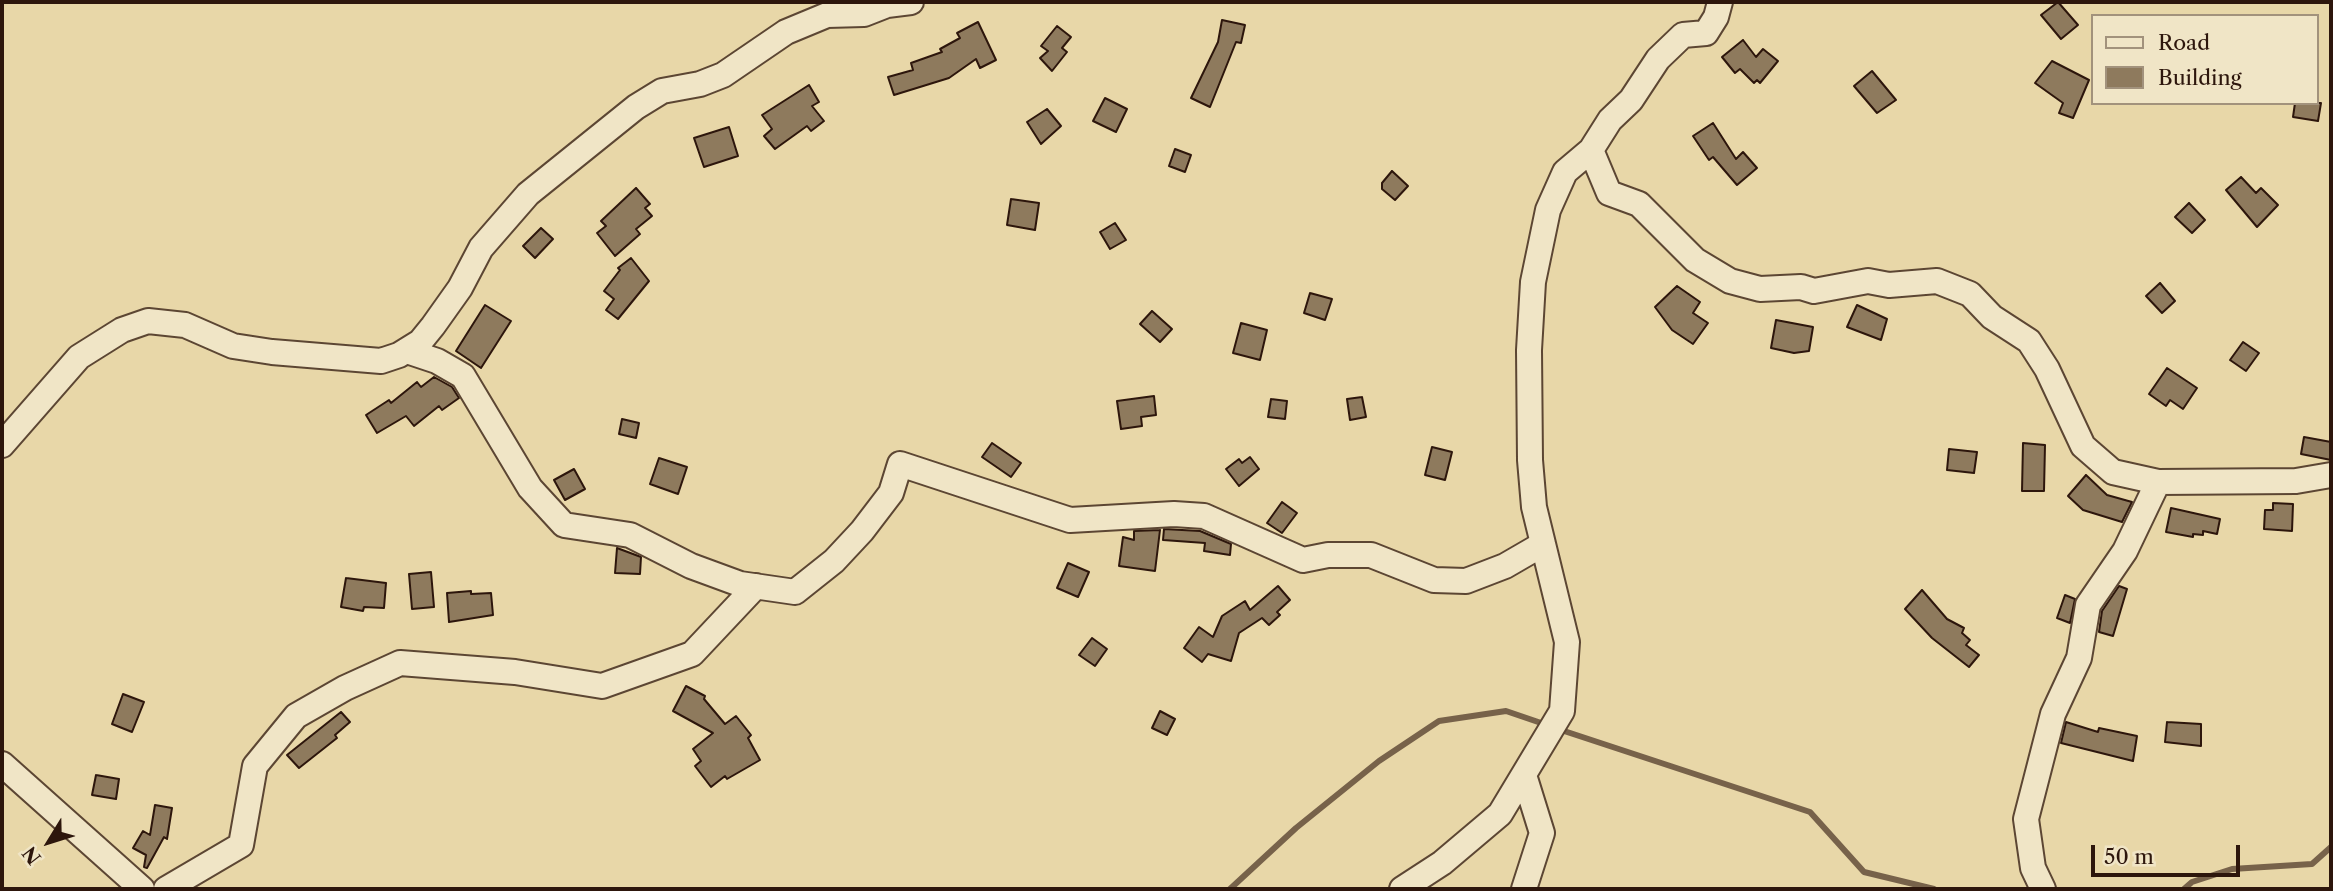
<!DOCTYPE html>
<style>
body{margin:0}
#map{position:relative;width:2333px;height:891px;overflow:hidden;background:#e8d7a8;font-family:"Libre Caslon Text",serif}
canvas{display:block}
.frame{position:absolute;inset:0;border:4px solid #2d160c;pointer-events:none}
.legend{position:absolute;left:2091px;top:14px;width:228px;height:91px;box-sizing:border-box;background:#f0e5c6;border:2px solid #a2927c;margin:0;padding:9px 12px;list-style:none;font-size:21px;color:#2d160c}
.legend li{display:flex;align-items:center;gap:14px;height:35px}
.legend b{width:35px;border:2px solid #a2927c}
.north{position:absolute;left:14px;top:807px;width:70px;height:70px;-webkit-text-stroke:5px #f0e5c6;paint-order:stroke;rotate:232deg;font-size:19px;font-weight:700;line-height:28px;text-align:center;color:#2d160c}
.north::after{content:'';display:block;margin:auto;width:24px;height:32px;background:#2d160c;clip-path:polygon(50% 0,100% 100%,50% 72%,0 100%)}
.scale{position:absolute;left:2091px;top:845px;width:149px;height:32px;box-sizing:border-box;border:4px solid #2d160c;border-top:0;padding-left:9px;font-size:21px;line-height:24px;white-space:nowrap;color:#2d160c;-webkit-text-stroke:5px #f0e5c6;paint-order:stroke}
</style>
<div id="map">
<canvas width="2333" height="891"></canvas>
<div class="frame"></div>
<ul class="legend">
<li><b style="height:9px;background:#f0e5c6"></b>Road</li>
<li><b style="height:19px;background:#8e7a5d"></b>Building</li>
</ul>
<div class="north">N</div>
<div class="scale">50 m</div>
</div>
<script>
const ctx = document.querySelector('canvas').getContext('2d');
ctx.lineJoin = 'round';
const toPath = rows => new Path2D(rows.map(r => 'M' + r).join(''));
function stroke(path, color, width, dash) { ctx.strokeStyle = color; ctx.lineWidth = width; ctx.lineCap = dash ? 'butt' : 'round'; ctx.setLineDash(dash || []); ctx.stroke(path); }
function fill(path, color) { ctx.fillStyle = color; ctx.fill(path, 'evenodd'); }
stroke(toPath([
 [1558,729,1810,812,1864,872,1934,889],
 [1230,889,1296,828,1379,761,1439,721,1506,711,1547,725],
 [2184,889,2192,882,2232,869,2312,864,2331,847]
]), '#77624a', 6);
const building = toPath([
 [2058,2,2078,25,2061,39,2041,15,2058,2],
 [1222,20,1245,25,1241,43,1236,42,1210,107,1191,98,1218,42,1222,20],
 [978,22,996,60,980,68,976,59,949,78,894,95,888,77,913,70,911,63,942,52,940,49,960,38,957,33,978,22],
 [1057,26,1071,37,1062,48,1067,52,1052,71,1040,58,1048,51,1041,46,1057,26],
 [1743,40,1756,57,1763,49,1778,61,1760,83,1757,80,1754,83,1740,69,1735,73,1722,57,1743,40],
 [2052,61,2089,80,2073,118,2059,113,2063,103,2035,83,2052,61],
 [1872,71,1896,100,1877,113,1854,86,1872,71],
 [809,85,819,102,812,106,824,121,811,131,807,126,775,149,764,136,772,129,762,115,809,85],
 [1105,98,1127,109,1116,132,1093,121,1105,98],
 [2295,103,2321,103,2318,121,2293,117,2295,103],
 [1047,109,1061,126,1041,144,1027,122,1047,109],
 [1713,123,1736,159,1743,152,1757,168,1737,185,1713,157,1709,160,1693,136,1713,123],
 [729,127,738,156,704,167,694,138,729,127],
 [1175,149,1191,155,1185,172,1169,166,1175,149],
 [1392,171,1408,186,1395,200,1382,189,1382,183,1392,171],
 [2241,177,2256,193,2261,188,2278,205,2257,227,2226,190,2241,177],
 [636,188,650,204,645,208,652,216,636,229,640,234,615,256,597,233,606,226,601,221,636,188],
 [1011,199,1039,203,1035,230,1007,225,1011,199],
 [2189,203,2205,220,2192,233,2175,217,2189,203],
 [1115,223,1126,240,1110,249,1100,232,1115,223],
 [541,228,553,239,535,258,523,246,541,228],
 [631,258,649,281,618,319,606,310,614,299,604,291,620,270,618,268,631,258],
 [2160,283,2175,301,2162,313,2146,296,2160,283],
 [1677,286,1700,302,1693,313,1708,323,1693,344,1672,330,1655,307,1677,286],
 [1310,293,1332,299,1325,320,1304,313,1310,293],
 [485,305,511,321,481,368,456,351,485,305],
 [1857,305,1887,319,1881,340,1847,327,1857,305],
 [1152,311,1172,329,1160,342,1140,324,1152,311],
 [1776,320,1813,327,1809,351,1794,353,1771,348,1776,320],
 [1241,323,1267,330,1260,360,1233,353,1241,323],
 [2243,342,2259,353,2246,371,2230,360,2243,342],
 [2167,368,2197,388,2183,409,2170,400,2166,406,2149,394,2167,368],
 [434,377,452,387,459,398,442,410,439,406,414,426,406,416,377,433,366,415,389,400,391,403,417,382,421,387,434,377],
 [1154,396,1156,415,1141,417,1142,426,1121,429,1117,401,1154,396],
 [1362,397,1366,417,1350,420,1347,399,1362,397],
 [1271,399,1287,401,1285,419,1268,417,1271,399],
 [622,419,639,423,636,438,619,434,622,419],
 [2304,437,2331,442,2331,460,2301,454,2304,437],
 [992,443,1021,463,1011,477,982,457,992,443],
 [2023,443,2045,445,2044,491,2022,491,2023,443],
 [1432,447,1452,452,1445,480,1425,475,1432,447],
 [1949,449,1977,452,1974,473,1947,470,1949,449],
 [1250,457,1259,469,1239,486,1226,469,1239,459,1242,463,1250,457],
 [659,458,687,467,678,494,650,484,659,458],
 [574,469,585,489,565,500,554,480,574,469],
 [2086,475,2107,495,2132,502,2122,522,2083,510,2068,496,2086,475],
 [1282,502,1297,513,1282,533,1267,523,1282,502],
 [2273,503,2293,504,2292,531,2264,529,2265,510,2273,510,2273,503],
 [2171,508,2220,519,2217,534,2203,531,2203,535,2193,534,2193,537,2166,532,2171,508],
 [1164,529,1200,531,1231,544,1230,555,1204,551,1205,543,1163,540,1164,529],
 [1160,530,1155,571,1119,566,1123,537,1134,540,1134,531,1160,530],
 [617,548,641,557,640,574,615,573,617,548],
 [1068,563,1089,572,1078,597,1057,588,1068,563],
 [431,572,434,607,412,609,409,574,431,572],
 [346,578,386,583,384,608,364,607,363,611,341,607,346,578],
 [1278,586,1290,600,1277,612,1280,615,1269,625,1262,618,1239,633,1231,661,1208,654,1202,662,1184,648,1199,627,1213,637,1222,616,1245,601,1250,610,1278,586],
 [2119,586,2127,589,2113,636,2099,632,2102,611,2119,586],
 [1922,590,1947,619,1964,628,1962,633,1970,640,1966,645,1979,655,1969,667,1932,638,1905,609,1922,590],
 [471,591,471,594,491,593,493,615,449,622,447,593,471,591],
 [2065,595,2075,599,2070,623,2057,618,2065,595],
 [1092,638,1107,649,1095,666,1079,655,1092,638],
 [686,686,705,696,704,699,725,724,736,716,751,735,748,738,760,760,727,779,725,776,711,787,695,766,701,761,693,749,713,733,673,711,686,686],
 [123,694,144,702,132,732,112,724,123,694],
 [1160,711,1175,719,1167,735,1152,728,1160,711],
 [341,712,350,722,335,735,337,738,299,768,287,755,341,712],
 [2066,722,2098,732,2099,728,2137,736,2133,761,2061,743,2066,722],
 [2167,722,2201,724,2201,746,2165,742,2167,722],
 [96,775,119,779,116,799,92,795,96,775],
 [155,805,172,808,167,839,164,837,147,868,144,867,146,855,133,848,143,831,150,835,155,805]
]);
fill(building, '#8e7a5d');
stroke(building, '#2d160c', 2);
const street = toPath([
 [1591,150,1610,120,1631,100,1658,59,1683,35,1706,33,1716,17,1720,2],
 [407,351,437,361,463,376,530,488,564,525,630,535,691,566,740,584,795,592,834,561,862,531,891,493,900,464,1070,520,1174,514,1204,516,1303,560,1328,555,1371,555,1434,580,1466,581,1505,566,1543,544],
 [2,445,79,357,122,330,148,321,185,325,233,346,272,352,381,361,399,355,420,342,433,326,460,288,481,248,528,194,636,107,662,91,700,84,723,75,786,32,827,15,864,14,887,5,911,2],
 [2,764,142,889],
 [166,889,241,845,255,766,296,716,345,688,400,663,515,672,602,686,692,654,756,586],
 [1402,889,1442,863,1500,814,1562,711,1567,642,1534,507,1530,460,1529,350,1533,282,1548,210,1565,172,1591,150,1609,193,1639,204,1695,260,1730,281,1760,289,1801,287,1814,291,1868,281,1889,285,1937,281,1970,294,1992,317,2029,341,2047,369,2083,446,2113,472,2158,482,2296,481,2331,475],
 [1524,889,1542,833,1524,775],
 [2043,889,2033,868,2026,819,2053,714,2079,658,2088,605,2125,551,2158,482]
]);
stroke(street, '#5c4633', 28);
stroke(street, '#f0e5c6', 24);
</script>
